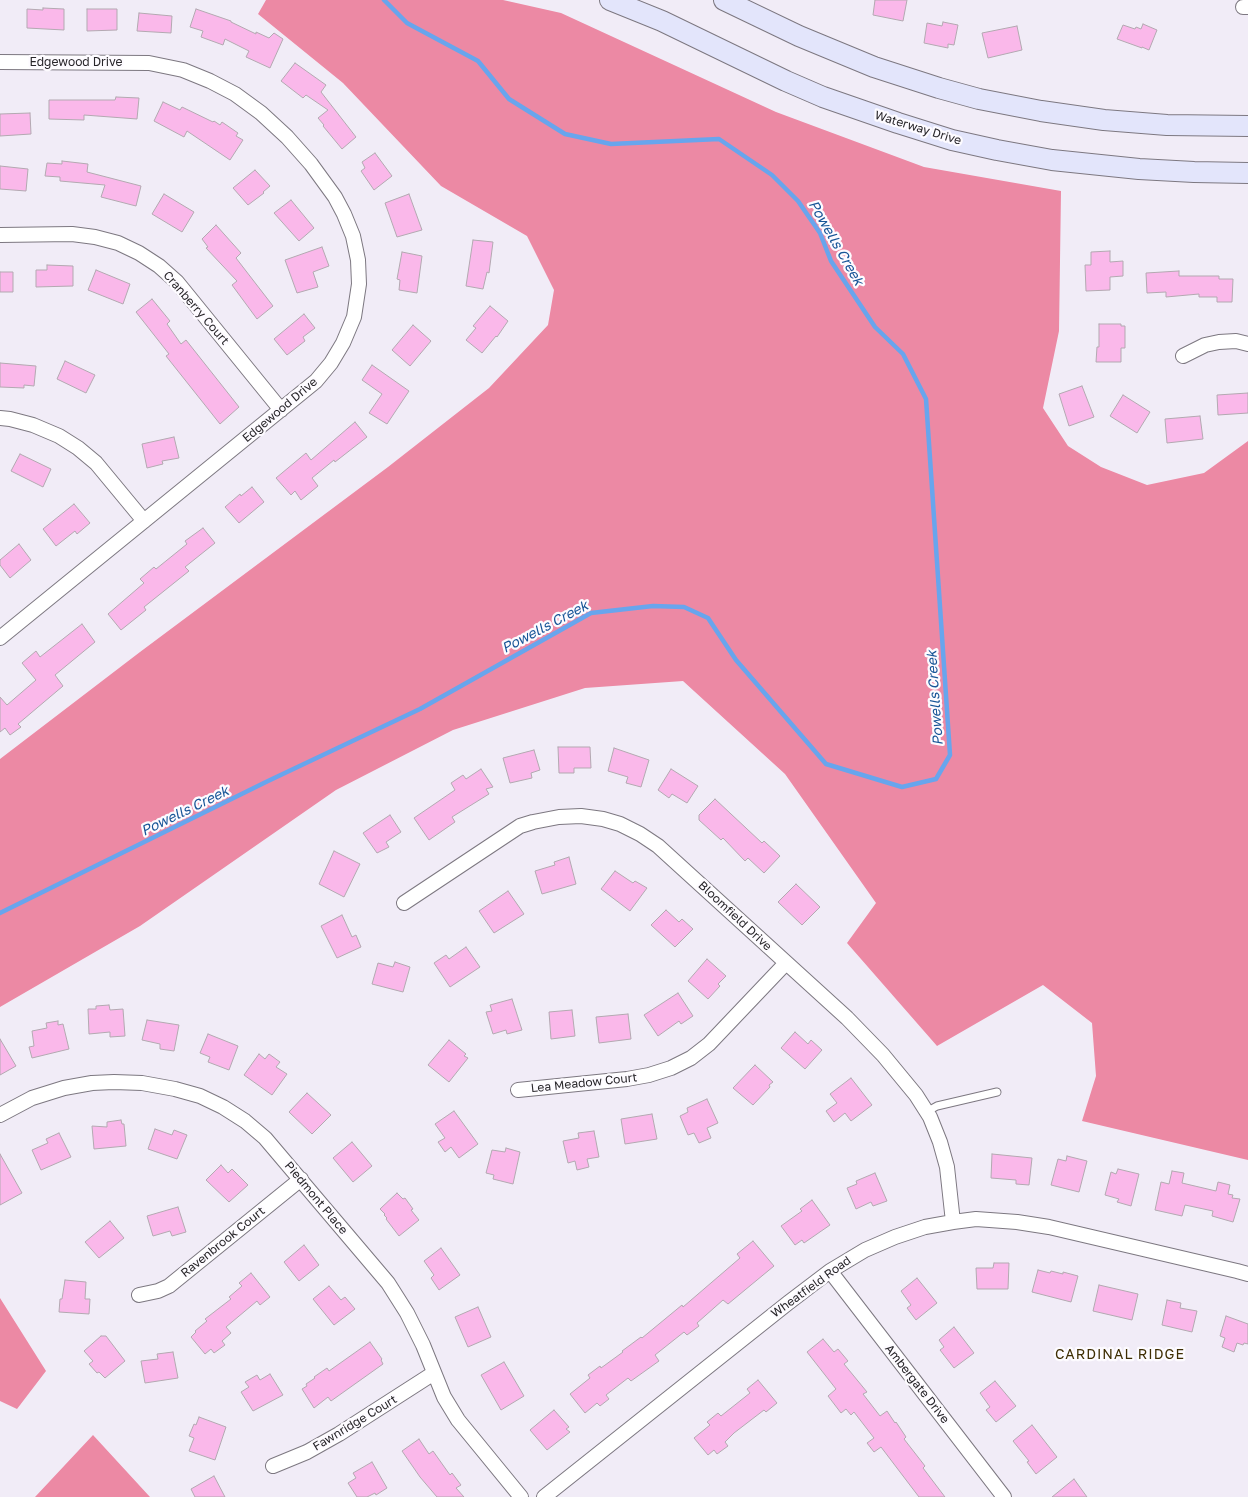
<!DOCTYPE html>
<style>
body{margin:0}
canvas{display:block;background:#f1ecf7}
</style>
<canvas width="1248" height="1497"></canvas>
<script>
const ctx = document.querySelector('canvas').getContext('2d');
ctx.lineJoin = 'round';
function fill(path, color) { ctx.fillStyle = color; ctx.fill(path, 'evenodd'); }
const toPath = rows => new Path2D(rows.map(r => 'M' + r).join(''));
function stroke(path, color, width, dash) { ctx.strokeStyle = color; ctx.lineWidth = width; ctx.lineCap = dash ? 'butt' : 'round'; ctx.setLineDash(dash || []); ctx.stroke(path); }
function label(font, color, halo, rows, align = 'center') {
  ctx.font = font + ' "Golos Text",sans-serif'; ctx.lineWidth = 4.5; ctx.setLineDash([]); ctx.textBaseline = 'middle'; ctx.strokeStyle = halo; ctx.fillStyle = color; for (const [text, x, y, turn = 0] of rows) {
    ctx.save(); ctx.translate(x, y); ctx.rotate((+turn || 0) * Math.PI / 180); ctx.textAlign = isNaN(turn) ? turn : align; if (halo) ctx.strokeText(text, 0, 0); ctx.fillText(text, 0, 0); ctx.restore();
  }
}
fill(toPath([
 [266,0,503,0,561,13,776,112,924,167,1061,191,1059,331,1043,408,1068,446,1101,467,1147,485,1204,473,1248,441,1248,1160,1082,1121,1096,1076,1092,1023,1043,985,937,1046,847,943,876,903,785,774,683,681,585,688,453,730,336,790,140,926,0,1007,0,759,140,652,388,467,489,388,548,325,554,290,527,236,441,186,343,83,258,14],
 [0,1298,46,1371,17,1409,0,1401],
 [93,1435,150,1497,35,1497]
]), '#ec89a4');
stroke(toPath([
 [0,913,268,781,420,709,591,613,653,606,684,607,708,618,736,660,826,764,902,787,936,779,950,755,926,399,903,354,875,327,831,261,820,233,798,201,772,175,719,139,611,144,565,134,509,99,478,61,407,23,384,0]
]), '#68a5ed', 4.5);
const building = toPath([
 [875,0,907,0,903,21,873,15,875,0],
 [43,8,64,9,64,30,27,28,27,9,43,10,43,8],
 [87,9,117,9,117,30,87,31,87,9],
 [196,9,231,21,231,22,256,34,256,32,269,38,274,33,283,39,270,68,246,57,249,51,225,39,223,45,201,37,203,31,190,27,196,9],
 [139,13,172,16,171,33,137,31,139,13],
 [943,22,958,25,954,45,948,44,948,48,924,43,927,23,942,26,943,22],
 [1143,24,1157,30,1149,50,1142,47,1142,48,1117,39,1123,25,1135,29,1136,27,1141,29,1143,24],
 [1017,26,1022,50,988,58,982,33,1017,26],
 [295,63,326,85,321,92,356,137,342,149,323,126,324,125,318,118,328,110,306,95,303,98,281,81,295,63],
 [116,97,139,98,137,119,84,115,84,120,49,119,49,100,115,100,116,97],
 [163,102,180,110,182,107,213,122,214,121,220,125,222,122,238,133,236,136,243,140,230,160,187,131,184,137,154,121,163,102],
 [30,113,31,134,0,136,0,114,30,113],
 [375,153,392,176,374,190,361,171,365,168,362,162,375,153],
 [62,161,88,164,87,172,141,186,136,206,101,197,105,185,60,181,60,177,45,176,47,163,62,164,62,161],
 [0,166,28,169,26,191,0,189,0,166],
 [255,170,270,186,263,192,264,193,248,205,233,188,255,170],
 [164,194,194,212,182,232,152,214,164,194],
 [409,194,422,230,397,237,385,203,409,194],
 [291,200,314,228,299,241,274,213,291,200],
 [216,225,241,253,236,258,273,306,257,319,232,285,237,281,206,248,208,247,202,239,216,225],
 [473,240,493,242,489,273,487,272,483,289,466,286,473,240],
 [322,247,329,266,313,272,318,287,297,293,285,260,322,247],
 [1110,251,1110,262,1123,261,1123,276,1110,277,1110,290,1086,291,1085,265,1091,265,1091,252,1110,251],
 [402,252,422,256,417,293,399,290,400,280,397,279,402,252],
 [47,265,73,266,73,286,36,287,36,270,47,270,47,265],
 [96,270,130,284,123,304,88,290,96,270],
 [1179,271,1179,276,1219,276,1219,279,1233,279,1232,302,1217,302,1217,297,1199,297,1199,294,1166,297,1166,292,1147,293,1146,273,1179,271],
 [0,272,13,272,13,292,0,292,0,272],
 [152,299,170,321,167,324,181,344,186,340,239,407,220,424,166,356,169,354,136,312,152,299],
 [490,306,508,321,497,337,496,336,482,353,466,340,476,328,473,326,490,306],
 [304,314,315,328,303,337,305,341,287,355,274,339,304,314],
 [1099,324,1121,324,1121,326,1125,326,1125,348,1121,348,1121,362,1096,362,1097,347,1099,347,1099,324],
 [413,325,431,341,410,366,392,350,413,325],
 [65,361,95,375,86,393,57,379,65,361],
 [0,363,36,366,34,386,24,385,24,388,0,387,0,363],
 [372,365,409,391,387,424,369,413,382,394,362,380,372,365],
 [1082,386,1094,417,1069,426,1059,394,1082,386],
 [1248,393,1248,413,1218,415,1217,395,1248,393],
 [1123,395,1150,412,1137,433,1110,416,1123,395],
 [1200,416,1203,439,1167,443,1165,419,1200,416],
 [355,422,367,437,335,462,334,460,312,478,318,486,301,500,295,491,291,495,276,478,306,453,311,460,355,422],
 [174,437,179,458,162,461,163,464,147,468,142,444,174,437],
 [20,454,51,469,43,487,11,471,20,454],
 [252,487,264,502,239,523,225,507,240,494,241,496,252,487],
 [74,504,90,523,77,534,75,531,56,546,43,529,74,504],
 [203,528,215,543,185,567,189,571,144,607,146,610,121,630,108,614,144,583,140,579,154,567,156,569,187,544,185,541,203,528],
 [19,544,31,560,10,578,0,565,0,560,19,544],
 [82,624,95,642,55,675,63,686,18,724,21,727,10,735,5,728,0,732,0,697,7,705,36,680,22,663,36,651,40,657,82,624],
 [558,747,590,747,591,768,574,768,574,773,559,773,558,747],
 [614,748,649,760,641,787,626,783,628,777,608,771,614,748],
 [534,750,540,770,531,773,532,778,510,783,503,758,534,750],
 [481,769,493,787,486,789,489,794,452,817,455,822,429,840,414,818,455,790,451,783,463,775,466,779,481,769],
 [671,769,698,786,687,803,672,794,669,798,658,790,671,769],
 [715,799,762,843,764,841,780,856,764,873,748,858,745,861,723,838,721,840,699,820,699,815,715,799],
 [390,815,401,832,386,842,389,847,377,853,363,833,390,815],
 [334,851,360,864,344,897,319,884,334,851],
 [569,857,576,884,542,894,535,871,555,865,554,862,569,857],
 [615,871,633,883,635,881,647,888,630,911,601,889,615,871],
 [796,884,820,907,802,925,778,902,796,884],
 [508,891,524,914,494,933,479,911,508,891],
 [666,910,679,922,682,919,693,929,675,947,651,925,666,910],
 [342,915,352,937,356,935,361,947,337,958,321,926,342,915],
 [466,947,480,967,450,987,434,963,446,955,449,959,466,947],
 [707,959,726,976,718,984,720,986,708,999,688,981,707,959],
 [395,962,410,967,403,992,372,984,378,963,393,967,395,962],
 [678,993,693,1016,681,1024,679,1021,658,1036,644,1015,678,993],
 [512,999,522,1030,507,1034,506,1030,493,1034,486,1012,492,1011,490,1005,512,999],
 [109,1005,110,1010,123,1009,125,1036,110,1037,110,1032,89,1034,88,1009,96,1009,96,1006,109,1005],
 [572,1010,575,1036,551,1039,549,1012,572,1010],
 [628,1014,631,1039,599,1043,596,1017,628,1014],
 [147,1020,179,1025,174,1051,160,1049,160,1044,142,1040,147,1020],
 [58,1021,58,1025,63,1024,69,1049,32,1058,29,1047,34,1046,32,1031,47,1028,46,1023,58,1021],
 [795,1032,808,1044,811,1040,822,1050,805,1069,781,1048,795,1032],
 [208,1034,238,1046,229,1070,208,1062,210,1057,200,1053,208,1034],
 [0,1039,16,1066,0,1075,0,1039],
 [449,1040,466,1054,464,1056,468,1058,449,1082,428,1065,449,1040],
 [259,1054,265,1059,269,1054,280,1062,276,1067,287,1074,272,1095,244,1075,259,1054],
 [755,1065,773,1082,769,1085,770,1087,753,1105,733,1088,755,1065],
 [851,1078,872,1105,851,1121,845,1113,834,1122,826,1111,837,1103,830,1094,851,1078],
 [307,1093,331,1115,312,1134,289,1112,307,1093],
 [707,1099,718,1123,707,1128,711,1138,699,1143,694,1133,688,1135,680,1116,688,1112,687,1108,707,1099],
 [454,1111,478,1144,459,1158,451,1147,445,1152,438,1142,445,1138,435,1124,454,1111],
 [652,1114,657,1139,625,1144,621,1119,652,1114],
 [121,1120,122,1124,124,1124,126,1146,94,1149,92,1126,107,1127,107,1122,121,1120],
 [155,1129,172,1135,174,1130,187,1135,177,1159,148,1149,155,1129],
 [594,1131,599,1157,587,1159,589,1167,577,1170,575,1161,568,1163,563,1141,579,1138,578,1133,594,1131],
 [59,1133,71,1157,41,1170,32,1150,48,1143,46,1139,59,1133],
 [352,1142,372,1166,353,1182,333,1158,352,1142],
 [506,1148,520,1152,513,1184,493,1179,494,1175,486,1173,492,1150,505,1152,506,1148],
 [0,1154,22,1193,0,1205,0,1154],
 [992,1154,1032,1158,1029,1185,1016,1184,1016,1180,991,1178,992,1154],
 [1067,1156,1087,1161,1079,1192,1051,1185,1058,1159,1066,1161,1067,1156],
 [221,1165,228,1173,232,1169,248,1185,229,1202,206,1180,221,1165],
 [1118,1169,1139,1174,1131,1206,1117,1202,1119,1199,1105,1195,1111,1172,1116,1174,1118,1169],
 [1172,1171,1184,1173,1182,1183,1216,1191,1218,1182,1230,1185,1228,1194,1233,1195,1232,1198,1240,1199,1233,1222,1212,1216,1213,1211,1185,1205,1182,1216,1155,1210,1161,1182,1169,1184,1172,1171],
 [875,1173,887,1201,873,1206,871,1202,856,1209,847,1188,857,1184,856,1181,875,1173],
 [397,1193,403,1199,405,1198,413,1209,411,1210,419,1220,399,1236,386,1219,387,1218,384,1215,385,1214,380,1209,397,1193],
 [812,1200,830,1225,804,1243,802,1240,795,1245,781,1226,802,1211,800,1209,812,1200],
 [178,1207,186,1232,172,1236,170,1231,153,1236,147,1216,178,1207],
 [110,1221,124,1238,99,1258,85,1242,110,1221],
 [753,1241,774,1266,728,1304,723,1300,697,1323,699,1326,687,1335,684,1332,655,1355,659,1361,631,1381,628,1378,606,1395,609,1399,600,1406,597,1403,585,1413,570,1394,590,1378,588,1375,600,1366,601,1368,623,1352,622,1351,641,1337,642,1338,682,1305,683,1307,740,1258,737,1254,753,1241],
 [304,1245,319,1265,299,1281,284,1262,304,1245],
 [441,1248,460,1275,439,1290,431,1278,434,1275,424,1261,441,1248],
 [994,1263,1009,1263,1008,1289,977,1289,976,1268,993,1268,994,1263],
 [1038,1270,1050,1273,1051,1271,1063,1274,1063,1272,1078,1276,1071,1302,1032,1292,1038,1270],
 [251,1273,270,1297,260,1305,257,1301,226,1327,231,1333,222,1341,225,1345,214,1353,211,1349,205,1354,191,1337,196,1332,195,1331,207,1321,205,1319,231,1299,229,1297,242,1286,239,1283,251,1273],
 [917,1278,937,1303,916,1320,907,1308,911,1305,901,1291,917,1278],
 [65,1280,86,1282,85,1299,90,1299,89,1314,59,1312,60,1299,62,1299,65,1280],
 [1099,1285,1138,1294,1132,1320,1093,1311,1099,1285],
 [329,1286,341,1300,345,1297,355,1309,334,1325,313,1299,329,1286],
 [1167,1300,1181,1303,1180,1308,1197,1311,1192,1332,1162,1325,1167,1300],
 [478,1307,491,1337,468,1347,455,1317,478,1307],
 [1226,1316,1248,1324,1248,1344,1244,1343,1243,1345,1237,1343,1234,1352,1222,1347,1225,1338,1220,1336,1226,1316],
 [954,1327,974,1353,954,1368,940,1350,944,1347,939,1340,954,1327],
 [101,1336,106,1336,125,1361,105,1378,99,1372,97,1373,89,1364,93,1361,84,1351,101,1336],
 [823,1339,834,1352,838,1349,848,1361,844,1364,867,1392,863,1394,880,1416,887,1411,895,1423,896,1422,906,1437,904,1439,925,1466,923,1468,945,1497,919,1497,881,1447,874,1452,867,1443,874,1438,854,1412,851,1415,846,1409,841,1413,828,1396,836,1389,807,1352,823,1339],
 [370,1342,382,1359,381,1360,383,1364,331,1401,328,1397,314,1408,302,1389,307,1386,306,1384,315,1378,314,1377,327,1368,329,1371,370,1342],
 [173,1352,178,1378,145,1383,141,1361,158,1359,157,1354,173,1352],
 [504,1362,524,1396,501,1410,481,1375,504,1362],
 [270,1374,283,1395,253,1411,241,1392,249,1387,245,1382,257,1375,260,1380,270,1374],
 [758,1380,777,1403,766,1412,764,1410,734,1433,725,1442,728,1446,717,1454,714,1450,708,1455,694,1438,710,1425,707,1422,718,1413,721,1416,750,1393,747,1389,758,1380],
 [995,1381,1016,1406,996,1422,986,1410,990,1407,980,1393,995,1381],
 [554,1410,569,1427,566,1429,570,1432,547,1450,530,1430,554,1410],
 [199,1417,226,1427,215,1460,189,1451,194,1438,189,1436,194,1424,196,1425,199,1417],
 [1032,1425,1057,1457,1036,1474,1027,1462,1029,1461,1013,1441,1032,1425],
 [419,1439,429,1454,433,1451,450,1475,452,1473,461,1485,456,1488,464,1497,437,1497,420,1477,402,1451,419,1439],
 [372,1462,387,1488,376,1495,375,1493,367,1497,357,1497,348,1483,356,1478,353,1473,372,1462],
 [214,1476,225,1497,195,1497,191,1489,214,1476],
 [1074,1479,1087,1497,1052,1497,1074,1479]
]);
fill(building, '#fab8ea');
stroke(building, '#b3a9b1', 1);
const service = toPath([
 [926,1112,937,1106,997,1092]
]);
const minor = toPath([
 [1243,7,1248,7],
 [0,62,149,63,183,70,210,81,235,94,261,113,287,137,311,164,335,197,344,214,353,236,358,260,359,284,354,317,343,343,331,363,316,381,0,638],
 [0,235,72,234,95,237,118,243,139,253,159,266,177,282,281,410],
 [1183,356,1205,345,1219,342,1236,341,1248,344],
 [0,418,10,419,33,425,59,436,78,448,96,463,144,521],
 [404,903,520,826,533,822,559,817,581,816,603,819,620,824,640,834,658,846,847,1018,883,1055,916,1095,930,1117,940,1142,947,1167,953,1222],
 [518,1090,627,1079,649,1075,671,1068,691,1058,709,1044,786,963],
 [0,1115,32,1098,64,1088,92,1083,114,1082,142,1083,175,1089,200,1096,223,1107,245,1121,265,1138,388,1283,407,1313,423,1345,444,1397,458,1420,521,1497],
 [830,1271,1004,1497],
 [139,1295,158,1291,169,1286,301,1179],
 [273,1466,307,1452,339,1434,434,1373],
 [544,1497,788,1303,830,1271,865,1250,895,1237,925,1227,953,1222,976,1219,1017,1222,1049,1227,1237,1271,1248,1274]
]);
const secondary = toPath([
 [610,0,662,21,786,81,823,97,898,123,952,140,997,150,1052,160,1139,169,1194,172,1248,173],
 [724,0,799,36,874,67,939,88,979,99,1041,111,1104,120,1167,125,1248,126]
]);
stroke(service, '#7d7881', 9);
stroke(minor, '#7d7881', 16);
stroke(secondary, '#7d7881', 22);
stroke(service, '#fff', 7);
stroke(minor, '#fff', 14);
stroke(secondary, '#e3e5fb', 20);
label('12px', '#272529', '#fdfbff', [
 ["Edgewood Drive",76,62],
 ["Waterway Drive",918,128,17],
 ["Cranberry Court",196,308,49],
 ["Edgewood Drive",280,410,-40],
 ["Bloomfield Drive",735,916,43],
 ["Lea Meadow Court",584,1083,-6],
 ["Piedmont Place",316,1198,50],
 ["Ravenbrook Court",223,1242,-39],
 ["Wheatfield Road",811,1287,-36],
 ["Ambergate Drive",917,1384,52],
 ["Fawnridge Court",355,1423,-31]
]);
label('italic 14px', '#185597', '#fdfbff', [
 ["Powells Creek",836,243,60],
 ["Powells Creek",545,627,-28],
 ["Powells Creek",935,698,-94],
 ["Powells Creek",185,811,-26]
]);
ctx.letterSpacing = '1px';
label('14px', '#3e2d03', '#fdfbff', [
 ["CARDINAL RIDGE",1120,1355]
]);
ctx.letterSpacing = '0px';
</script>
